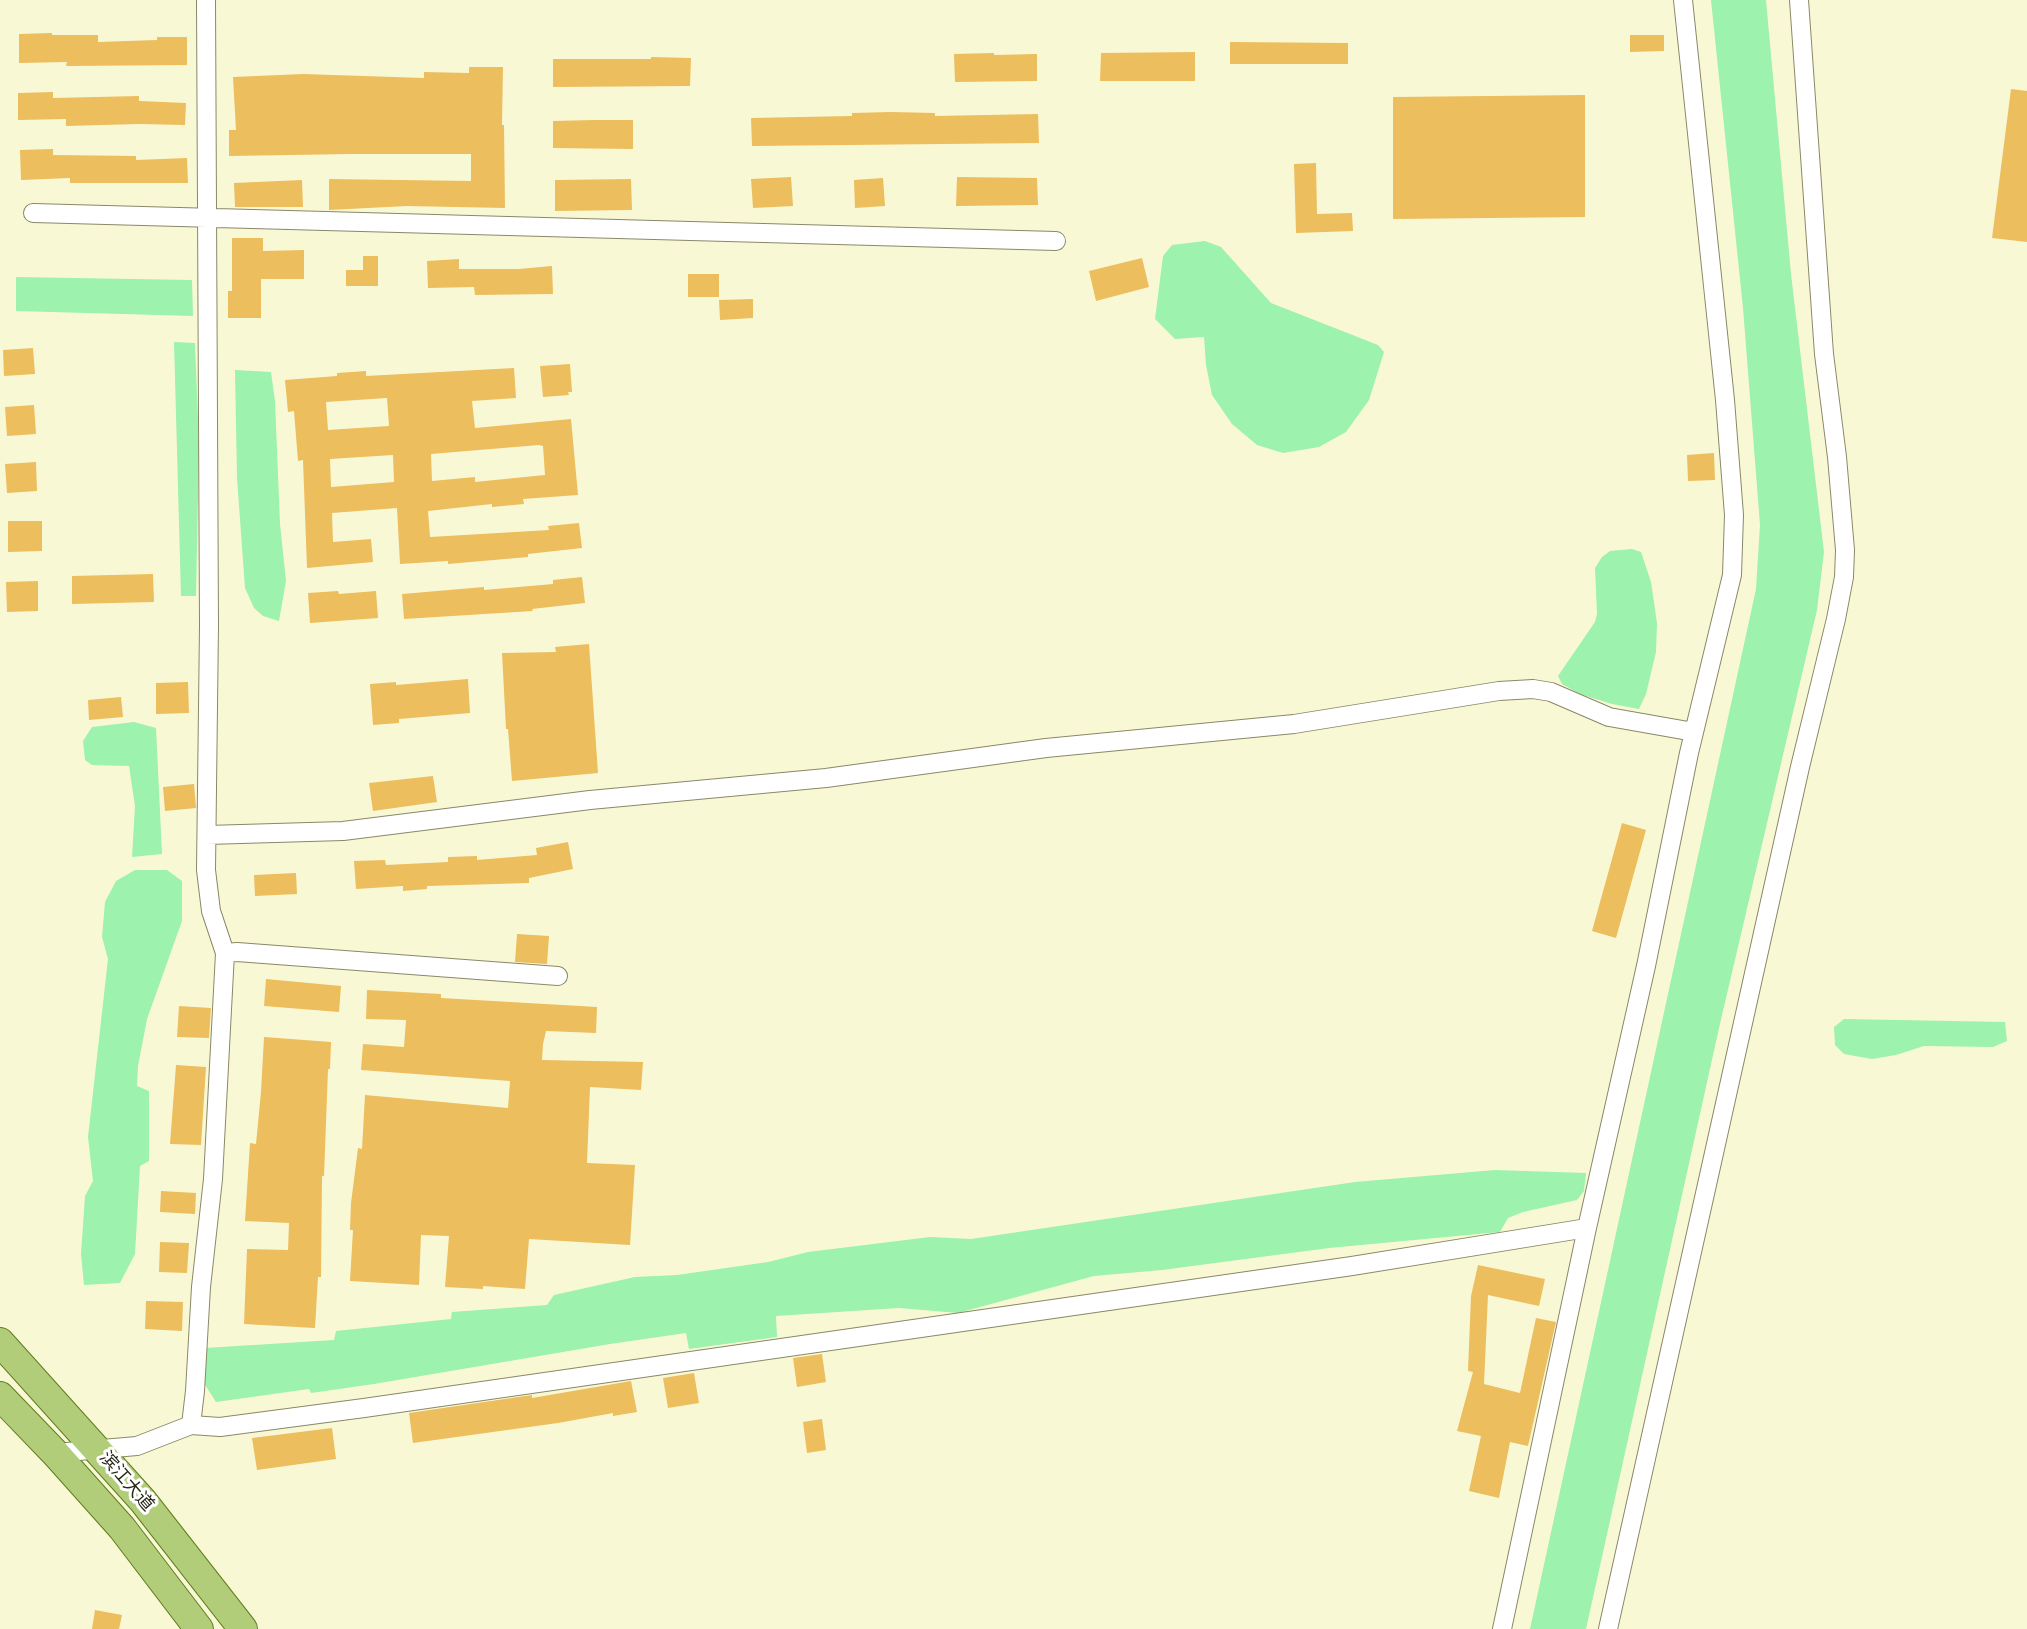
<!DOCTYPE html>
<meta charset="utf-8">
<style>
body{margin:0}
canvas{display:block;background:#f9f8d4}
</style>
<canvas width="2027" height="1629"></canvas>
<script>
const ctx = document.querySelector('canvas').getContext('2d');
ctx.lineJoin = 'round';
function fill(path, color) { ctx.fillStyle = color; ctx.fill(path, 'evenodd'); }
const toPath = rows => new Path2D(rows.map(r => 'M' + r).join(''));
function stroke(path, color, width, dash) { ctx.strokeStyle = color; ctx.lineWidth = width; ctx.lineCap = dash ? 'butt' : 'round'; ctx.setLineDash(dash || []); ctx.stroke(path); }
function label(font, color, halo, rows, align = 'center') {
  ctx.font = font + ' Poppins,"Noto Sans SC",sans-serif'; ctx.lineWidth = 6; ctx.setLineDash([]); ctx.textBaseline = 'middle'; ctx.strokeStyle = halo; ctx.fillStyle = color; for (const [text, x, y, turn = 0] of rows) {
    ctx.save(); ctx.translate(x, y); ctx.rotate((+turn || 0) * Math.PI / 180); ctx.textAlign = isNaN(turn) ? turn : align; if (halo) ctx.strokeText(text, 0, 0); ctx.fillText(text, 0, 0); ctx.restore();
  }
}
fill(toPath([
 [1711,0,1766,0,1791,274,1824,552,1817,610,1719,1028,1586,1629,1530,1629,1756,589,1760,525,1743,308],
 [1205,241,1221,247,1271,303,1378,345,1384,352,1369,400,1346,432,1319,447,1283,453,1257,445,1232,424,1212,395,1206,365,1204,337,1175,339,1155,319,1163,256,1172,245],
 [16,277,192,280,193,316,16,311],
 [174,342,195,343,199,446,196,596,181,596],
 [235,370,271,372,275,401,280,524,286,581,279,621,263,616,254,608,245,588,237,478],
 [1632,549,1641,552,1651,582,1657,623,1656,652,1646,694,1639,709,1612,704,1580,694,1562,684,1558,676,1595,622,1597,614,1595,568,1602,557,1610,551],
 [134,722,156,728,162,854,132,857,135,806,129,766,92,765,85,760,83,741,92,727],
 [135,870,167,870,182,881,182,921,147,1019,138,1066,137,1086,149,1091,149,1161,140,1166,135,1254,120,1283,84,1285,81,1254,85,1196,93,1181,88,1137,108,959,102,937,105,902,116,881],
 [1844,1019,2005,1022,2007,1041,1993,1047,1924,1046,1896,1055,1872,1059,1844,1054,1835,1045,1834,1027],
 [1495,1170,1586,1173,1584,1191,1577,1200,1523,1212,1508,1218,1500,1232,1329,1248,1162,1270,1094,1276,958,1313,899,1308,776,1316,777,1337,689,1349,686,1333,610,1344,374,1384,311,1393,309,1389,216,1402,202,1380,205,1348,334,1340,336,1331,451,1319,452,1312,547,1305,554,1295,635,1277,677,1275,768,1262,808,1252,930,1237,971,1239,1355,1182]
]), '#9df2ad');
fill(toPath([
 [52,33,52,35,98,35,98,42,157,40,157,37,187,37,187,65,66,66,67,62,19,63,19,34],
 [1630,35,1664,35,1664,51,1630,52],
 [1230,42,1348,43,1348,64,1230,64],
 [1195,52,1195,81,1100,81,1101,53],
 [994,53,994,55,1037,54,1037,81,955,82,954,54],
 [651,57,691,58,690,86,553,87,553,59,651,59],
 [469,67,503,67,502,125,504,125,505,208,407,206,329,210,329,179,471,181,471,154,351,154,229,156,229,130,236,130,233,77,303,74,424,78,424,72,469,73],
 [2011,89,2027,91,2027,242,1992,238],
 [53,92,53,98,139,96,139,101,186,103,185,125,139,124,66,126,66,119,18,120,18,93],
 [1585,95,1585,217,1393,219,1393,97],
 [891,112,935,113,935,116,1038,114,1039,143,752,146,751,118,852,116,852,113],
 [594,120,633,120,633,149,553,148,553,121],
 [53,149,53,155,136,156,136,160,187,158,188,183,70,183,70,178,21,180,20,150],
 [1316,163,1317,214,1352,213,1353,231,1296,233,1294,164],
 [791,177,793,206,753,208,751,179],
 [957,177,1037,178,1038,205,956,206],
 [883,178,885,206,855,208,854,180],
 [631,179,632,210,555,211,555,180],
 [302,180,303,207,235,207,234,183],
 [232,238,263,238,263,251,304,250,304,279,261,279,261,318,228,318,228,291,232,291],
 [363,256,378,256,378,286,346,286,346,270,363,270],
 [1142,258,1149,287,1096,301,1089,271],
 [459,259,459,269,519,269,552,266,553,294,475,295,474,287,428,288,427,261],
 [688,274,719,274,719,297,688,297],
 [753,299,753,318,720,320,719,300],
 [33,348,35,374,4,376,3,350],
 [570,364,572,392,568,392,569,395,543,397,540,366],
 [514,368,516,398,472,401,475,428,571,419,578,495,523,499,524,504,492,507,492,504,428,511,430,537,549,530,548,526,579,523,582,548,528,554,528,557,448,564,448,561,400,564,397,508,332,513,333,542,371,539,373,562,307,568,303,460,298,461,294,411,288,412,285,380,337,376,337,373,366,371,366,376],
 [387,398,389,426,328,430,326,402],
 [539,445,543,446,545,475,475,482,475,477,432,481,431,454],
 [393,455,394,482,331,487,330,459],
 [34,405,36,434,7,436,5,407],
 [1714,453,1715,480,1688,481,1687,455],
 [36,462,37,491,7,493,5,464],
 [8,521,42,521,42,551,8,552],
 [153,574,154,602,72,604,72,576],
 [582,577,585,603,532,609,533,611,404,619,402,594,484,587,484,590,553,584,553,580],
 [38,581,38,611,7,612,6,582],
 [338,591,339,594,376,591,378,618,310,623,308,593],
 [589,644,598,773,512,781,508,729,506,729,502,653,556,652,555,647],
 [468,679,470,713,399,719,399,723,373,725,370,684,396,682,396,685],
 [188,682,189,713,156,714,156,683],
 [121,697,123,717,89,720,88,700],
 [433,776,437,802,373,811,369,783],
 [194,784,196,808,165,811,163,787],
 [1622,823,1646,830,1616,938,1592,931],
 [568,842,573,869,529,878,529,883,427,886,427,889,403,891,403,886,356,889,354,861,385,860,386,865,448,862,448,857,477,856,477,860,537,855,536,848],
 [296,873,297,894,255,896,254,875],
 [517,934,549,936,547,964,515,962],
 [266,979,341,986,339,1012,264,1006],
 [367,990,441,994,441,998,597,1007,596,1033,546,1031,543,1044,542,1060,643,1062,641,1090,590,1087,587,1163,635,1165,630,1245,529,1239,525,1289,483,1286,483,1289,445,1287,449,1236,421,1235,419,1285,350,1281,353,1230,350,1230,351,1203,358,1148,362,1149,365,1095,508,1108,510,1081,361,1070,363,1044,404,1047,406,1020,366,1019],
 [179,1006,211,1008,209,1038,177,1037],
 [264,1037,331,1042,330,1069,328,1069,324,1176,322,1176,321,1277,318,1277,315,1328,244,1324,247,1249,288,1250,289,1223,245,1221,250,1143,256,1144,261,1092],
 [176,1065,206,1067,201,1145,170,1144],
 [161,1191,196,1193,195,1214,160,1212],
 [160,1242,189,1243,187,1273,159,1272],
 [1478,1265,1545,1279,1539,1306,1488,1295,1484,1384,1520,1393,1536,1318,1556,1322,1528,1446,1510,1442,1499,1498,1469,1491,1481,1436,1457,1431,1473,1372,1468,1371,1471,1296],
 [146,1301,183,1302,182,1331,145,1329],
 [822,1354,826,1382,797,1387,793,1358],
 [694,1373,699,1403,668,1408,663,1378],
 [631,1381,637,1412,613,1416,613,1413,558,1423,413,1443,409,1413,532,1395,532,1398],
 [822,1419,826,1450,807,1453,803,1422],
 [332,1428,336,1459,257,1470,252,1438],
 [95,1610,122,1615,119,1629,92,1629]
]), '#ecbe5e');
const street = toPath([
 [33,213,1056,241],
 [207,835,343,831,590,800,826,778,1046,748,1294,724,1499,691,1533,689,1551,692,1609,717,1694,732],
 [225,953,237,952,558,976],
 [191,1425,220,1427,364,1408,1352,1266,1587,1228],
 [55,1453,137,1446,191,1425,195,1391,201,1287,213,1179,225,953,211,911,206,870,209,625,206,0],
 [1502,1629,1587,1228,1646,966,1689,753,1732,575,1734,515,1725,400,1683,0],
 [1608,1629,1800,767,1836,619,1844,577,1845,550,1837,457,1824,354,1799,0]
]);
const primary = toPath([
 [0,1342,143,1501,243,1629],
 [0,1396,55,1453,122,1528,199,1629]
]);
stroke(street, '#8a8868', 20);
stroke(primary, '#5f7d1e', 30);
stroke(street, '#fff', 18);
stroke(primary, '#b1cd79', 28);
label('18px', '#28271a', '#fff', [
 ["滨江大道",126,1482,49]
]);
</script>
